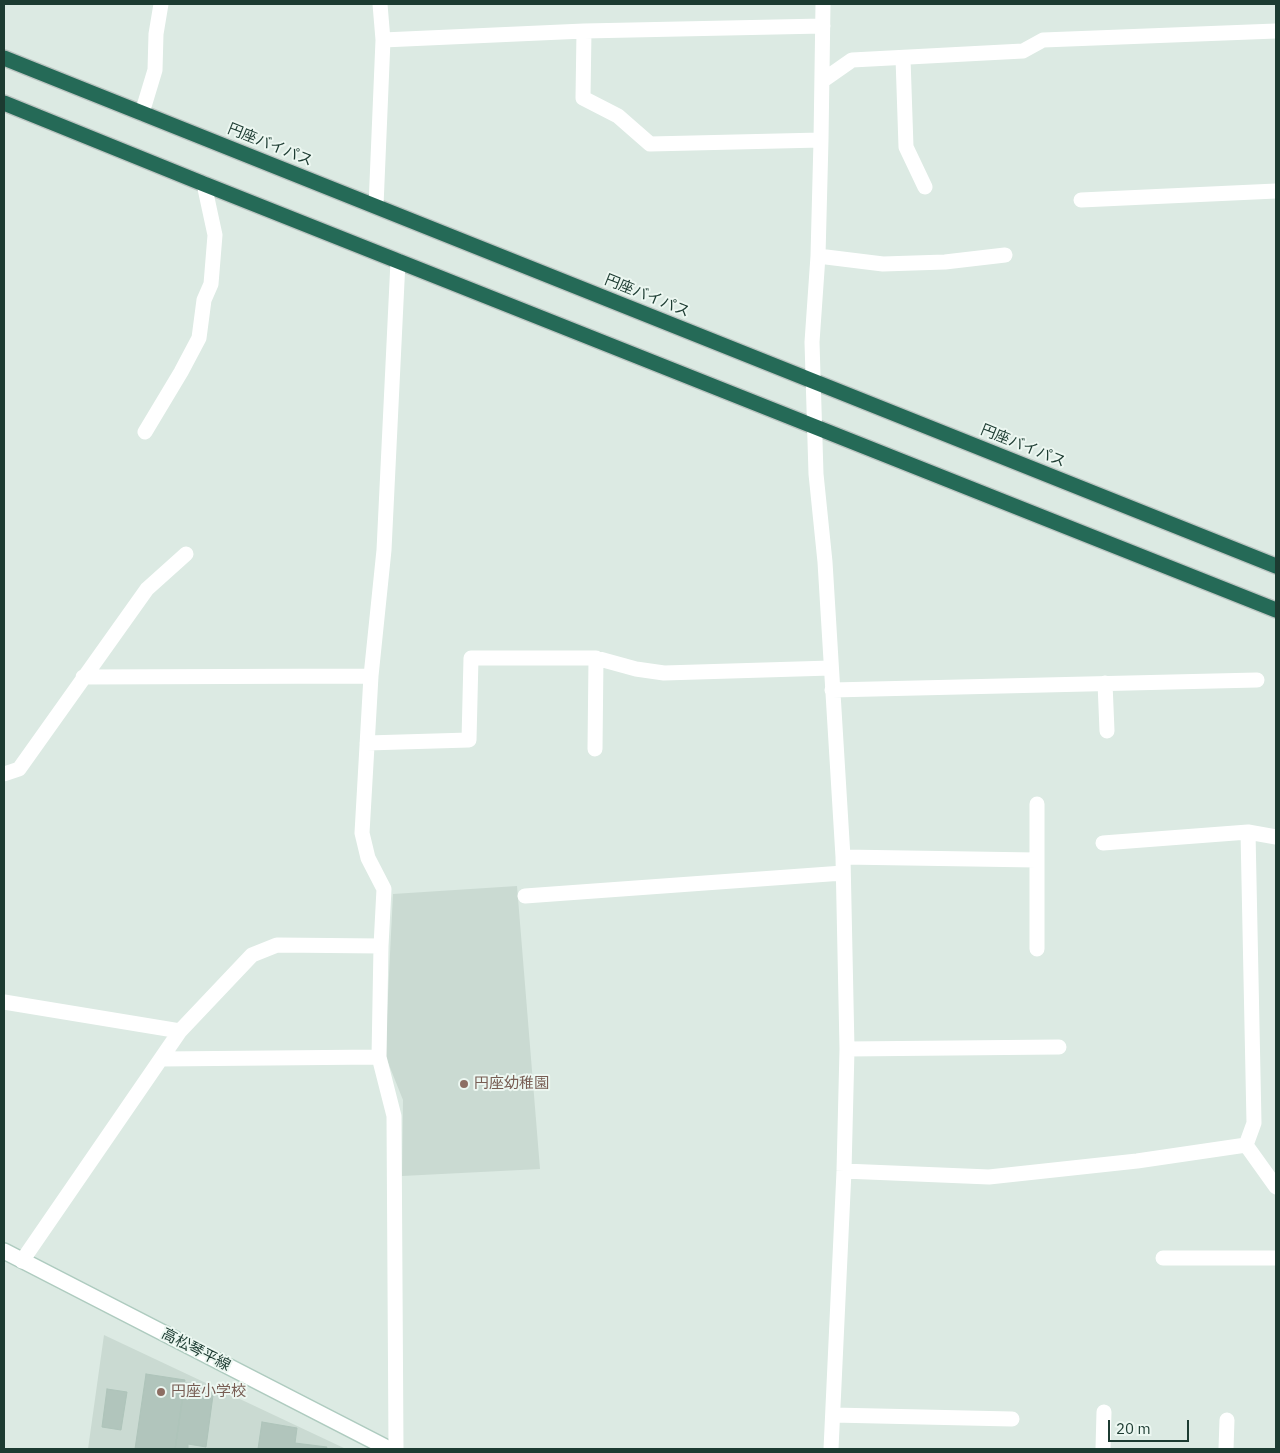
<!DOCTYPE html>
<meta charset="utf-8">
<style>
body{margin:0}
#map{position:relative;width:1280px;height:1453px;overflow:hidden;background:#dceae3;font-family:"IBM Plex Sans",sans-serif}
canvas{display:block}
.frame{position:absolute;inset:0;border:5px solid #1c3b31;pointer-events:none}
.scale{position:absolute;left:1108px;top:1420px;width:81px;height:22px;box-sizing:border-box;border:2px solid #1c3b31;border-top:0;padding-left:6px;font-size:15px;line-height:18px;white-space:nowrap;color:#1c3b31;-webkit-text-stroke:4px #ecf7f1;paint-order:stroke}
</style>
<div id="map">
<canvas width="1280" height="1453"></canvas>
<div class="frame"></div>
<div class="scale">20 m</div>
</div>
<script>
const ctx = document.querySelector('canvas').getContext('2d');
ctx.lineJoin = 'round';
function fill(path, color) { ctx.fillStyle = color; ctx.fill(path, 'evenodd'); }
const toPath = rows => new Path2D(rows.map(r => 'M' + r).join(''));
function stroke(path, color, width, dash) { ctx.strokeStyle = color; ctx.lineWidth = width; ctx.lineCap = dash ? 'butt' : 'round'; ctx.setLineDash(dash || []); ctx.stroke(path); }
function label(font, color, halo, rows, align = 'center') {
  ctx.font = font + ' "IBM Plex Sans","Noto Sans JP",sans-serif'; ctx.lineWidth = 4; ctx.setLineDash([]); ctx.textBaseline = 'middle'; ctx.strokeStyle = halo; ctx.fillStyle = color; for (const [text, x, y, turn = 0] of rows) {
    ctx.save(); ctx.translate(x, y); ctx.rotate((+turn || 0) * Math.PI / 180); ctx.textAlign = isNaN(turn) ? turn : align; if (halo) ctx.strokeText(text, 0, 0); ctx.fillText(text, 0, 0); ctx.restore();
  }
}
fill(toPath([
 [517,886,540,1169,402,1176,403,1100,385,1055,393,894],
 [104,1335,346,1449,88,1449]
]), '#cadad2');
const building = toPath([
 [146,1374,185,1380,175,1449,135,1449,146,1374],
 [185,1383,214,1388,206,1447,188,1444,188,1449,175,1449,185,1383],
 [107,1389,127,1392,121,1430,102,1427,107,1389],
 [262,1422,297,1428,295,1443,327,1447,326,1449,258,1449,262,1422]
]);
fill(building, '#b1c5bc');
stroke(building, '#aec4ba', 1);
const secondary = toPath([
 [4,1251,389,1449]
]);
const highway = toPath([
 [4,58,1276,566],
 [4,103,204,184,1276,610]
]);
stroke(secondary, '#aecbbf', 18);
stroke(highway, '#bbc4c1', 18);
stroke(toPath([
 [823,4,821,140,818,256,812,342,816,474,825,562,843,857,847,1049,844,1171,831,1449],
 [584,31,583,98,618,116,650,144,821,140],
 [383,40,584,31,823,26],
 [903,58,906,147,925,187],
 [822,81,852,60,1023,51,1043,40,1276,31],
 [142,113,155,70,156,34,161,4],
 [1081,200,1276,191],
 [376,206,383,40,380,4],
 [818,256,883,264,945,262,1005,255],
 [145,432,181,372,199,338,204,300,211,284,215,235,204,184],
 [83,677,371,676],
 [1105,683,1107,731],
 [832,690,1257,680],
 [367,743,469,740,471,658,596,658,636,669,664,673,831,668],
 [595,749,596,658],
 [4,774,19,769,147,589,186,554],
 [1037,804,1037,949],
 [1248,832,1254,1123,1246,1145,1276,1187],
 [1103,843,1248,832,1276,837],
 [843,857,1036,860],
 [525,896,843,873],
 [4,1002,180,1031],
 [847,1049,1059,1047],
 [161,1059,379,1057],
 [844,1171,989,1177,1137,1161,1246,1145],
 [1163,1258,1276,1258],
 [22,1261,180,1031,252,955,277,945,381,946],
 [833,1415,1012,1419],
 [396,1449,394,1116,379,1057,381,946,384,889,368,858,362,833,371,676,384,550,398,261],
 [1103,1449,1104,1412],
 [1226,1449,1227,1420]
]), '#fff', 15);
stroke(secondary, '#fff', 15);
stroke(highway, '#256a57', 15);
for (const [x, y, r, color] of [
 [464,1084,5,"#8d6e63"],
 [161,1392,5,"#8d6e63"]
]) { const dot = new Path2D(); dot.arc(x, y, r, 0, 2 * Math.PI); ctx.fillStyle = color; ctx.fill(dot); stroke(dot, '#ecf7f1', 2); }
label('15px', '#1c3b31', '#ecf7f1', [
 ["円座バイパス",270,145,22],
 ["円座バイパス",647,296,22],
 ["円座バイパス",1023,446,22],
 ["高松琴平線",196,1350,27]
]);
label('15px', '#785e54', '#ecf7f1', [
 ["円座幼稚園",474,1084],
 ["円座小学校",171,1392]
], 'left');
</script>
